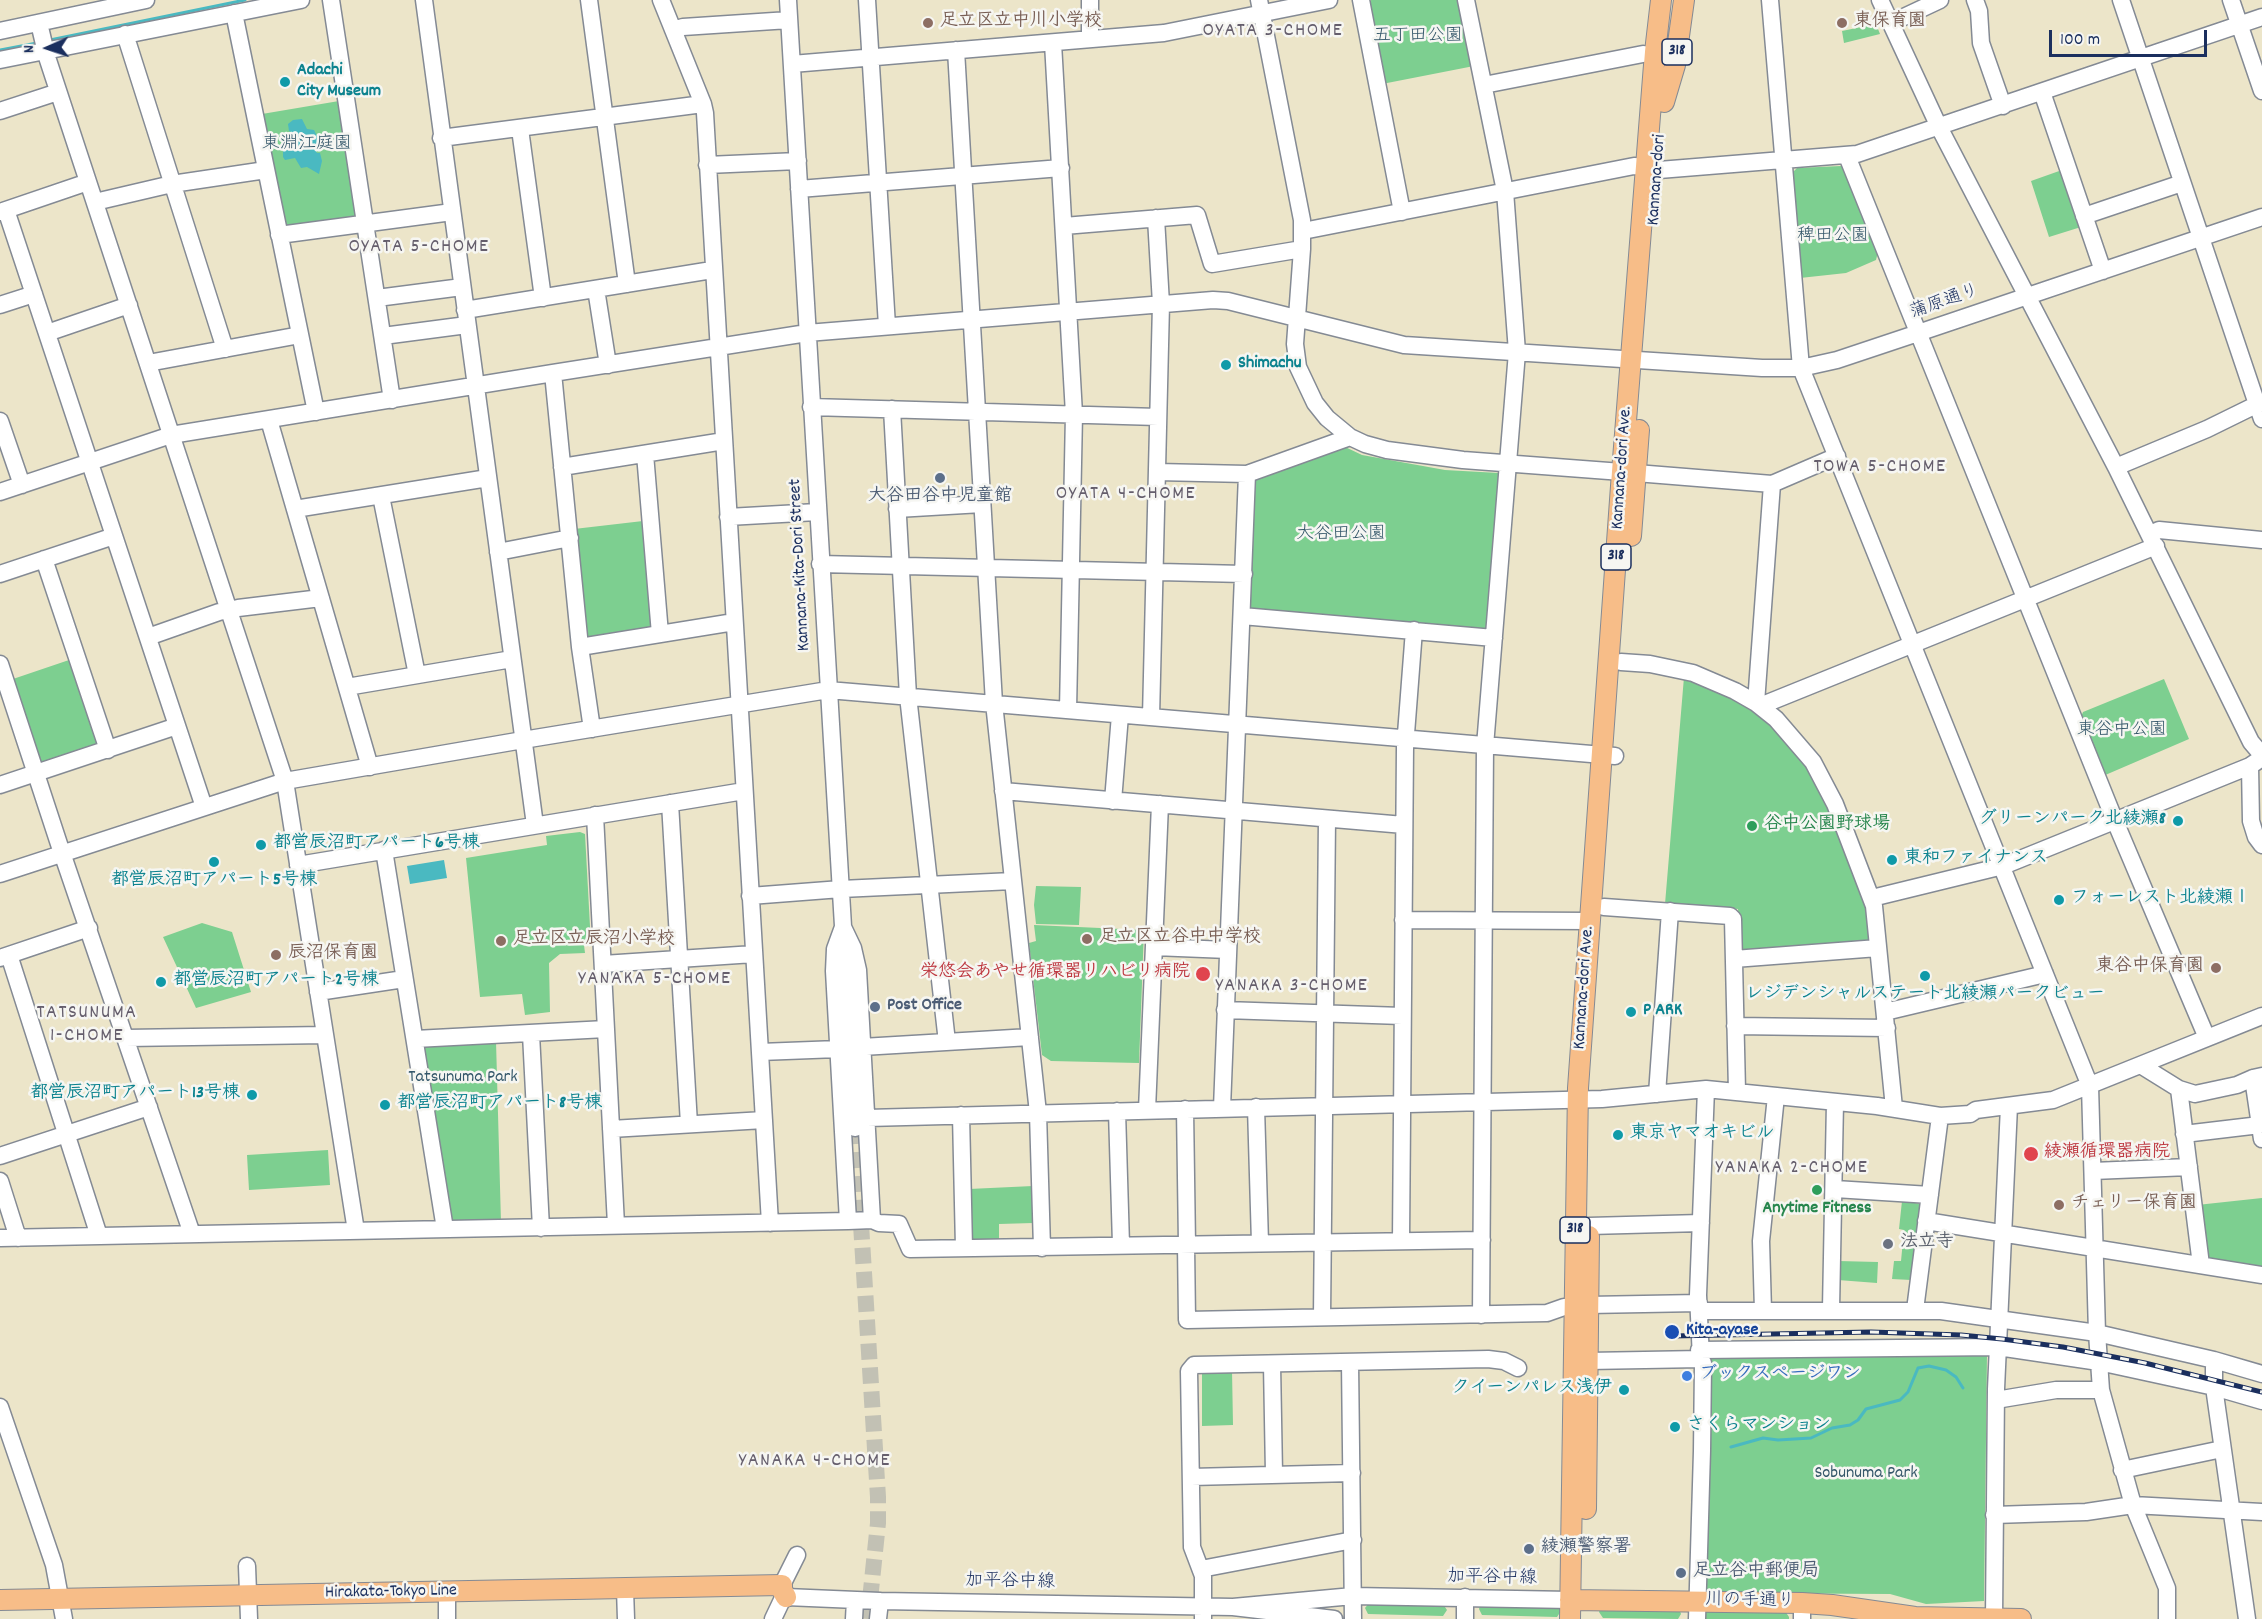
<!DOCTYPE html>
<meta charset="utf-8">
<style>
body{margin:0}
#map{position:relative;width:2262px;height:1619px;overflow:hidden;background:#ece5c9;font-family:Dekko,sans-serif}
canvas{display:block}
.north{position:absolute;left:18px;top:18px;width:60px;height:60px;-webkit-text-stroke:4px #f6f6f2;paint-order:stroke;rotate:267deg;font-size:16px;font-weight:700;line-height:24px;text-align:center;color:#1b2f5e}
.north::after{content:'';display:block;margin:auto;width:21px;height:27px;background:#1b2f5e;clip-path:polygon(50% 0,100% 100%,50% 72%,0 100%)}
.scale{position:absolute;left:2049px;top:30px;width:158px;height:27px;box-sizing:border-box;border:3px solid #1b2f5e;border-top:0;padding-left:8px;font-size:18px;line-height:21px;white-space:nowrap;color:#1b2f5e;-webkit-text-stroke:4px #f6f6f2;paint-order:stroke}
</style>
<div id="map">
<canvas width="2262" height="1619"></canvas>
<div class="north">N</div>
<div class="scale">100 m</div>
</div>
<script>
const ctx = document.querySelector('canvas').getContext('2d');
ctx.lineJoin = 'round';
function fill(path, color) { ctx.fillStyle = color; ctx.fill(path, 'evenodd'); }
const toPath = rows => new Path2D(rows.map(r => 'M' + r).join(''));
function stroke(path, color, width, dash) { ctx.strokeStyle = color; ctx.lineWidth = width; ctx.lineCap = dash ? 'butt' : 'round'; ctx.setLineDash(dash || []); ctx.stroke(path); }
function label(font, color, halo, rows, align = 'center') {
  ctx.font = font + ' Dekko,"Klee One",sans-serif'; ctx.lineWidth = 5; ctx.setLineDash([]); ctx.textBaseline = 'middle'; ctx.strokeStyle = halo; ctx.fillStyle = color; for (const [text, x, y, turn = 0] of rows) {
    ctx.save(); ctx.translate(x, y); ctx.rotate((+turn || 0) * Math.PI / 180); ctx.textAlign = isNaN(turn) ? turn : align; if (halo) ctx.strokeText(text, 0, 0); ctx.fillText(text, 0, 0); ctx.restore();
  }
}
fill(toPath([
 [1371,0,1460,0,1474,66,1382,84,1368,5],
 [1876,24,1880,34,1844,43,1842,31],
 [339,101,357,216,285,227,262,114],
 [1841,166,1845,170,1878,252,1876,260,1846,273,1800,278,1792,173,1797,168],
 [2062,170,2081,227,2049,237,2031,181],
 [1341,445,1362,455,1445,470,1499,473,1487,631,1250,612,1251,481],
 [643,521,652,624,649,628,589,638,586,636,574,529],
 [72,659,99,744,42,764,13,679],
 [1684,677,1714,686,1765,718,1798,753,1822,791,1867,904,1871,939,1867,942,1744,951,1740,948,1738,909,1665,904],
 [2164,679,2189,739,2103,776,2080,719,2083,712],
 [580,832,585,834,591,945,584,945,585,953,560,954,549,963,550,1012,525,1015,522,994,480,997,466,858,547,845,546,836],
 [1036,886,1081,887,1079,925,1036,924,1034,905],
 [202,923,232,932,251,992,196,1008,163,937],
 [1034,925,1144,930,1139,1063,1051,1061,1042,1055,1029,943,1036,941],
 [496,1041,501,1223,451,1224,451,1217,424,1046],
 [328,1150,330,1185,249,1190,247,1155],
 [1033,1186,1033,1223,999,1224,999,1241,973,1242,970,1240,969,1189],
 [2262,1198,2262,1272,2208,1262,2197,1205],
 [1902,1201,1921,1204,1911,1280,1892,1279,1894,1261,1901,1261,1904,1230,1899,1229],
 [1838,1261,1878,1262,1877,1283,1838,1280],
 [1949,1352,1987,1354,1984,1601,1926,1604,1890,1594,1712,1593,1702,1585,1705,1414,1711,1414,1711,1357,1938,1356],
 [1232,1370,1233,1425,1202,1426,1202,1371],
 [1369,1603,1443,1604,1447,1610,1443,1616,1368,1614,1365,1608],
 [1480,1606,1560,1608,1561,1611,1557,1617,1482,1615,1479,1609],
 [1600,1609,1680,1611,1681,1614,1678,1619,1603,1618,1599,1612],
 [1706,1611,1785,1611,1789,1617,1789,1619,1706,1619]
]), '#7dcf90');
fill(toPath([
 [302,119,307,129,314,130,320,142,314,148,317,153,320,153,322,161,319,174,307,167,301,168,295,158,285,160,283,157,283,149,290,147,290,143,296,137,294,133,289,131,288,124,293,120],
 [444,860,447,878,410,884,407,866]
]), '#4ab9c1');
stroke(toPath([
 [50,40,245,0],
 [0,50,37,43],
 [1731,1447,1763,1438,1778,1440,1811,1438,1832,1428,1850,1425,1858,1420,1866,1409,1900,1400,1908,1392,1918,1368,1929,1366,1946,1370,1956,1377,1963,1388]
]), '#4ab9c1', 3);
stroke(toPath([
 [855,1128,878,1497,878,1523,868,1619]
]), '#c2c1b4', 16, [16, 8]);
const minor = toPath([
 [331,0,392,400],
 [424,0,535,825],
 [589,0,627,284],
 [661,0,703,104,705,113,770,1223],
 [788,0,855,1128],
 [867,0,887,326],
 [1090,0,1090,39],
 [1259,0,1302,220,1302,249,1295,344,1298,367,1315,403,1327,418,1350,437,1365,444,1387,450,1463,460,1622,472],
 [1361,0,1402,212],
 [1466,0,1505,191,1517,352,1485,746,1481,1315],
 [1770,0,1801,368,2090,1086,2097,1333,2101,1390,2133,1505,2167,1588,2167,1619],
 [1880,0,1939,127,2116,467,2251,742,2262,755],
 [1975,0,1979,11,1981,43,2003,106],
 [2121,0,2262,419],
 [2231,0,2262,91],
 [234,13,316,412],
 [39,23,47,57,285,781,356,1231],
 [1891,23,1940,0],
 [673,30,683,27,789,20],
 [0,31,146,0],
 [125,34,225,349],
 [1053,43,1074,414,1068,710],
 [956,50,994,703,1038,1113,1042,1248],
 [0,60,301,0],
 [792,64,1164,33,1329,0],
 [1484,85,1643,54],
 [2042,92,2103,271],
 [0,111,58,92],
 [520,129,543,298],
 [441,138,703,104],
 [1847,156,2115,821,2207,1038],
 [707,165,798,161],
 [1659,170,1857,154,2262,17],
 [799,189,1061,168],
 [95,202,172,184,266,170],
 [6,210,204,807],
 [0,212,88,182],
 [2084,216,2182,183],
 [1064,226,1197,215,1212,264,1302,249],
 [1303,231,1634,166,1646,167],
 [279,235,452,212],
 [596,289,608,365],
 [377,298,462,287],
 [0,305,34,294],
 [465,310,712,270],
 [47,333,129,305],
 [383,336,467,325],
 [148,363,300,335],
 [553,373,580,647,592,729],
 [811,407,1158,417],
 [892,409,908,696,947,1042],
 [269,420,370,767],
 [0,421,22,485],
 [645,454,660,634],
 [562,467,724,441],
 [2116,467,2207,429,2262,402],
 [1157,472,1247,474,1350,437],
 [1636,473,1772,484,1837,456],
 [0,492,171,435,553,373,807,333,1213,300,1228,301,1404,345,1762,368,1801,368,1837,360,1918,333,2262,217],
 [381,496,417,675],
 [295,509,488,478],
 [897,509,982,504],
 [728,517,817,512],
 [2150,534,2159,530,2262,540],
 [498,552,570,538],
 [44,559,108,750],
 [820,564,1244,574],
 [0,574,114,536],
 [1242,616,1494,638],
 [148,637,219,612,238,608,321,598],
 [580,647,734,622],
 [1621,662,1650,664,1693,673,1735,691,1756,703,1776,719,1813,762,1835,804,1874,906,1894,1108],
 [0,664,59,844,192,1234],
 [347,687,512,659],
 [1756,703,1772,484],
 [1760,706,2156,546],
 [1151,717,1161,304,1156,218],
 [2250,766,2251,821,2256,837,2262,845],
 [0,785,177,726],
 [1003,791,1404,825],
 [1113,801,1120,715],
 [670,803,689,1124],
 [595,815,616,1225],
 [384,850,445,1229],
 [298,865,744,791],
 [0,874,285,781,523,740,828,690,1615,756],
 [750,896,841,889,1013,881],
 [1872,898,2003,866,2250,766,2262,758],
 [1604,907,1730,916,1733,919,1737,1091],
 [1403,920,1590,921],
 [843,927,853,948,858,970,872,1220,848,1221,834,971,835,949,843,927],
 [1154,947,1228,950],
 [9,955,99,1236],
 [0,958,89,928],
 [1734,959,1878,948],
 [603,964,754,954],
 [318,992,404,979],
 [1225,1010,1402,1016],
 [1885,1012,2045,974],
 [1735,1026,1887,1028],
 [531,1034,541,1228],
 [126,1038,325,1035],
 [415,1039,606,1029],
 [862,1047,1030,1037],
 [760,1052,838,1049],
 [2142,1066,2179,1089,2195,1094,2237,1085,2253,1078,2262,1076],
 [2253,1078,2262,1139],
 [2179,1089,2201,1265],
 [1657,1094,1670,911],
 [1256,1107,1260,1243],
 [1222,1108,1247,474],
 [1185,1109,1187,1245],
 [1147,1110,1160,804],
 [1117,1111,1121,1245],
 [961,1115,964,1248],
 [867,1118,1602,1099,1706,1089,1877,1106,1940,1116,1970,1114,1976,1110,2053,1100,2262,1016],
 [611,1129,764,1120],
 [2184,1134,2260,1125],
 [0,1156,149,1107],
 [2093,1171,2189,1167],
 [0,1181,18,1238],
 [1835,1189,1930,1195],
 [872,1220,879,1223,899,1224,910,1249,1482,1240],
 [1926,1221,2262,1275],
 [1589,1226,1701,1223],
 [0,1238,848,1221],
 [1401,1241,1405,747,1414,630],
 [1186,1245,1187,1320,1547,1313,1564,1307,1574,1307],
 [1588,1305,1699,1303],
 [1831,1309,1835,1102],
 [1915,1310,1940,1116],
 [1699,1311,1941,1311,2097,1333,2214,1360,2262,1374],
 [1763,1311,1761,1241,1776,1096],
 [1322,1317,1327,819],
 [1699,1350,1998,1347,2099,1362,2214,1387,2262,1401],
 [1701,1359,1698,1295,1706,1089],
 [2214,1360,2214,1387,2247,1619],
 [1588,1361,1701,1359,1703,1363,1702,1451,1697,1619],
 [1350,1362,1353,1619],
 [1272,1364,1274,1474],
 [1996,1400,2056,1390,2101,1390],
 [0,1407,54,1565,64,1619],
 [2122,1470,2222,1449],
 [1191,1477,1352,1473],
 [1994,1515,2086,1512,2133,1505,2262,1512],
 [247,1566,249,1619],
 [1201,1569,1353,1540],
 [782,1585,797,1555],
 [625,1589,626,1619],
 [447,1592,447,1619],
 [773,1619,782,1600,786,1597,880,1601,1233,1607],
 [854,1619,855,1600],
 [878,1619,880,1601],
 [1203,1619,1203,1576,1192,1547,1189,1371,1194,1365,1488,1359,1504,1361,1518,1368],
 [1334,1619,1233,1607,1353,1596,1570,1600],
 [1465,1619,1465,1597],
 [1802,1619,1802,1603],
 [1994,1619,1996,1389,2009,1106]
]);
const major = toPath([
 [1664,102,1675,65,1684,0],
 [1631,536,1639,430],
 [1586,1509,1589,1236],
 [0,1600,782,1585,782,1590,786,1597],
 [1570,1600,1802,1603,1832,1605,1915,1617,2021,1619],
 [1570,1619,1578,1088,1622,472,1655,52,1661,0]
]);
stroke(minor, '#848a94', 19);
stroke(major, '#848a94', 22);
stroke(minor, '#fff', 16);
stroke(major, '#f7bd88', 20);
const rail = toPath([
 [1672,1336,1871,1332,1961,1335,2002,1339,2063,1347,2145,1363,2262,1392]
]);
stroke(rail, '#1b2f5e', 5);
stroke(rail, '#f6f6f2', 3, [9]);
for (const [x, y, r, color] of [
 [928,23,6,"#8d6e63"],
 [1842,23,6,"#8d6e63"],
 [285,82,6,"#0f9aa8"],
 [1226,365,6,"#0f9aa8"],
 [940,478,6,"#5c6f8a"],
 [2178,821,6,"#0f9aa8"],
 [1752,826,6,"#2e9e5b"],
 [261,845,6,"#0f9aa8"],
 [1892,860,6,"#0f9aa8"],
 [214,862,6,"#0f9aa8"],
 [2059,900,6,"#0f9aa8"],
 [1087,939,6,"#8d6e63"],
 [501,941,6,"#8d6e63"],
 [276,955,6,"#8d6e63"],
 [2216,968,6,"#8d6e63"],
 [1203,974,8,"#e0444e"],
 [1925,976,6,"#0f9aa8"],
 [161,982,6,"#0f9aa8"],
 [875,1007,6,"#5c6f8a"],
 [1631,1012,6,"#0f9aa8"],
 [252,1095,6,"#0f9aa8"],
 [385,1105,6,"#0f9aa8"],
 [1618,1135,6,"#0f9aa8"],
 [2031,1154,8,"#e0444e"],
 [1817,1190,6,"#2e9e5b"],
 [2059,1205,6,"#8d6e63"],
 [1888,1244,6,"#6b7280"],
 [1672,1332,8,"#1a4fb4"],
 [1687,1376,6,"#3f7fe0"],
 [1624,1390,6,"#0f9aa8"],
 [1675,1427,6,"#0f9aa8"],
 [1529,1549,6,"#5c6f8a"],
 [1681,1573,6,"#5c6f8a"]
]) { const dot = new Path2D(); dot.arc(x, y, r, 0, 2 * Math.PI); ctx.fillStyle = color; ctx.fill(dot); stroke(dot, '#f6f6f2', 2); }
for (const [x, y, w] of [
 [1677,52,30],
 [1616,557,30],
 [1575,1230,30]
]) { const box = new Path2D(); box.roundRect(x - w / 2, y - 13, w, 26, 4.5); ctx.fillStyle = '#f6f6f2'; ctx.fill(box); stroke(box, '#1b2f5e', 1.5); }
label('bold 16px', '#1b2f5e', null, [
 ["318",1677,52],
 ["318",1616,557],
 ["318",1575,1230]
]);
label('bold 18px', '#785e54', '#f6f6f2', [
 ["足立区立中川小学校",940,23],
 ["東保育園",1854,23],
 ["足立区立谷中中学校",1099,939],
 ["足立区立辰沼小学校",513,941],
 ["辰沼保育園",288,955],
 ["東谷中保育園",2204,968,"right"],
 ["チェリー保育園",2071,1205]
], 'left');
label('18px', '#34576a', '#f6f6f2', [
 ["五丁田公園",1418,38],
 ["東淵江庭園",307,146],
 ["稗田公園",1833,238],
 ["大谷田公園",1341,536],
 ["東谷中公園",2122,732],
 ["Tatsunuma Park",463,1079],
 ["Sobunuma Park",1866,1475]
]);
label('bold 18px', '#0d838f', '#f6f6f2', [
 ["Adachi",297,72],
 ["City Museum",297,93],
 ["Shimachu",1238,365],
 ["グリーンパーク北綾瀬8",2166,821,"right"],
 ["都営辰沼町アパート6号棟",273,845],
 ["東和ファイナンス",1904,860],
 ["都営辰沼町アパート5号棟",214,882,"center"],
 ["フォーレスト北綾瀬Ⅰ",2071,900],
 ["都営辰沼町アパート2号棟",173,982],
 ["レジデンシャルステート北綾瀬パークビュー",1925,996,"center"],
 ["P ARK",1643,1012],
 ["都営辰沼町アパート13号棟",240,1095,"right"],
 ["都営辰沼町アパート8号棟",397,1105],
 ["東京ヤマオキビル",1630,1135],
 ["クイーンパレス浅伊",1612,1390,"right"],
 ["さくらマンション",1687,1427]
], 'left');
label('18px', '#1b2f5e', '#f6f6f2', [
 ["Kannana-dori",1658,180,-86],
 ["蒲原通り",1945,303,-19],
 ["Kannana-dori Ave.",1623,468,-86],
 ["Kannana-Kita-Dori Street",801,565,-93],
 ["Kannana-dori Ave.",1585,988,-86],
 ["加平谷中線",1492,1579,1],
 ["加平谷中線",1010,1583,1],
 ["Hirakata-Tokyo Line",391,1593,-1],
 ["川の手通り",1750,1602,1]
]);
label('bold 18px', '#4e5e75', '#f6f6f2', [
 ["大谷田谷中児童館",940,498,"center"],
 ["Post Office",887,1007],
 ["綾瀬警察署",1541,1549],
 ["足立谷中郵便局",1693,1573]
], 'left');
label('bold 18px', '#27864d', '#f6f6f2', [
 ["谷中公園野球場",1764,826],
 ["Anytime Fitness",1817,1210,"center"]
], 'left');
label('bold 18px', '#be3a42', '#f6f6f2', [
 ["栄悠会あやせ循環器リハビリ病院",1190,974],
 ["綾瀬循環器病院",2044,1154,"left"]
], 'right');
label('bold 18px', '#5b616d', '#f6f6f2', [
 ["法立寺",1900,1244]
], 'left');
label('bold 18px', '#164399', '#f6f6f2', [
 ["Kita-ayase",1686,1332]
], 'left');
label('bold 18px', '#366cbe', '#f6f6f2', [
 ["ブックスページワン",1699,1376]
], 'left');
ctx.letterSpacing = '1.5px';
label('20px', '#655e6c', '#f6f6f2', [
 ["OYATA 3-CHOME",1273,32],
 ["OYATA 5-CHOME",419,248],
 ["TOWA 5-CHOME",1880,468],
 ["OYATA 4-CHOME",1126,495],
 ["YANAKA 5-CHOME",655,980],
 ["YANAKA 3-CHOME",1292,987],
 ["TATSUNUMA",87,1014],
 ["1-CHOME",87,1037],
 ["YANAKA 2-CHOME",1792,1169],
 ["YANAKA 4-CHOME",815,1462]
]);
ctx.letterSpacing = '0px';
</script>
